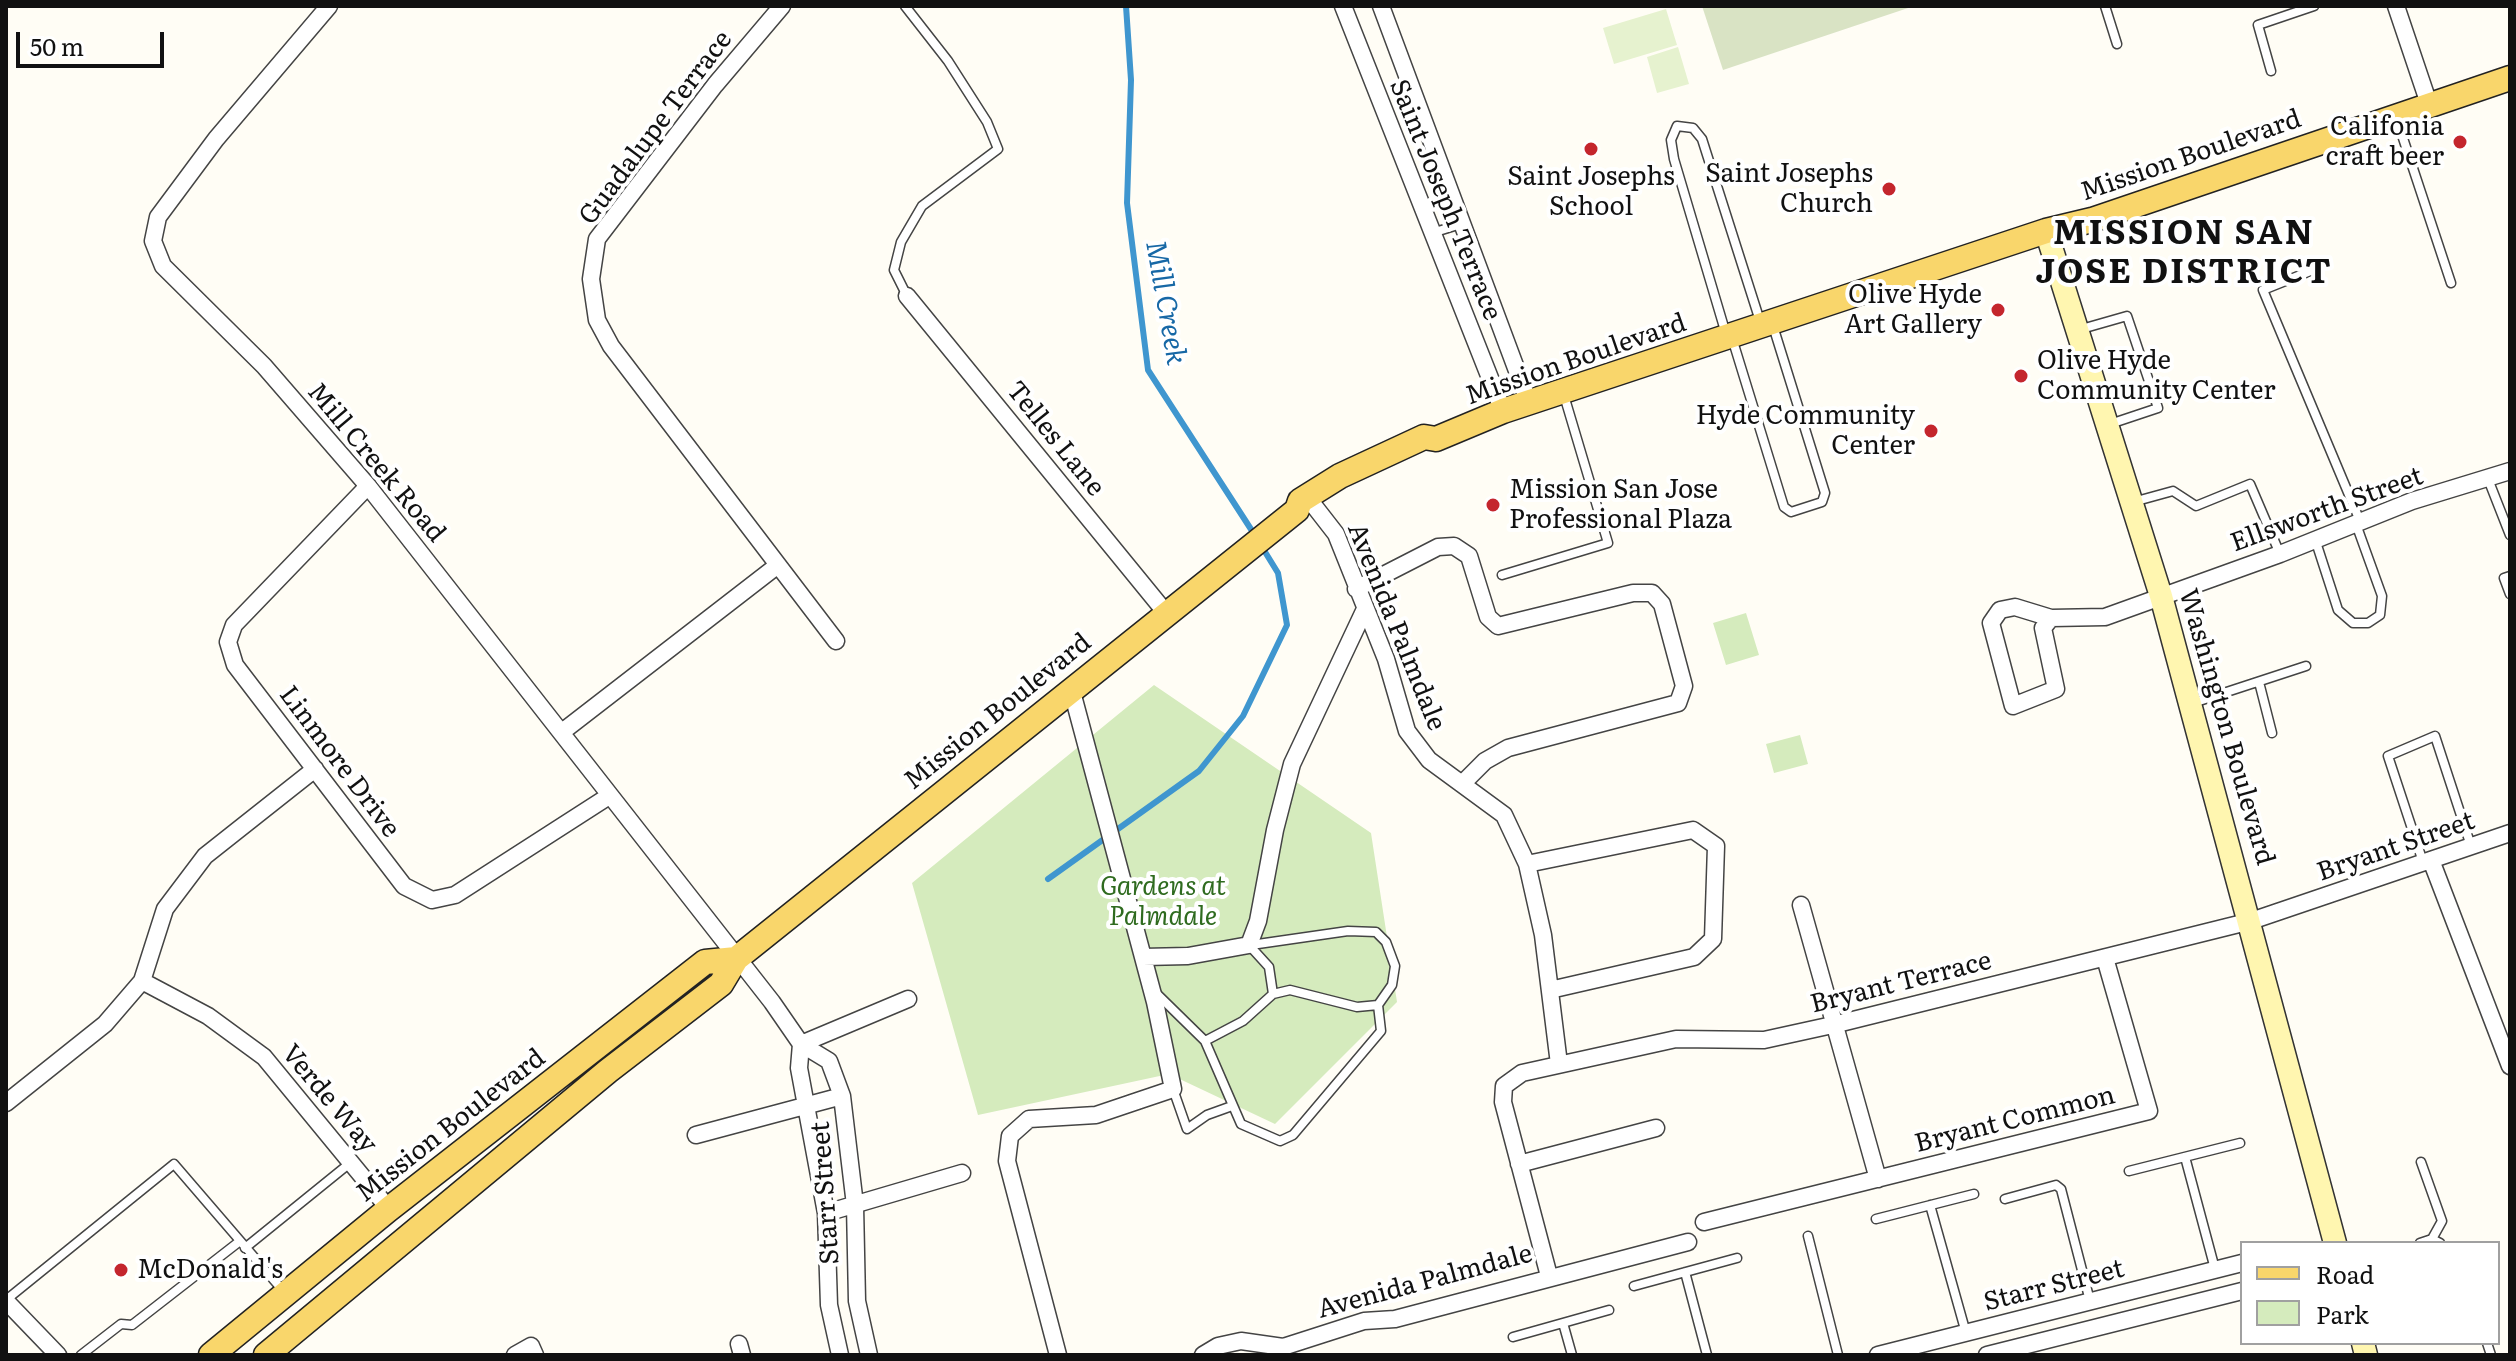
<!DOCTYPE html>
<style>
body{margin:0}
#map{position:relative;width:2516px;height:1361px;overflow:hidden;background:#fffdf5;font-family:Literata,serif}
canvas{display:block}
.frame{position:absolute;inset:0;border:8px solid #111;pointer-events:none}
.legend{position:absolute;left:2240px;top:1241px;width:260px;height:104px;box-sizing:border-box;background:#fff;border:2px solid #a0a0a0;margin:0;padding:10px 14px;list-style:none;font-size:24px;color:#111}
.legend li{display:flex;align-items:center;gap:16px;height:40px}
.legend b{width:40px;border:2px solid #a0a0a0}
.scale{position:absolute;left:16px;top:32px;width:148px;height:36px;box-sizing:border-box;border:4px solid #111;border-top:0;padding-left:10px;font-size:24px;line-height:28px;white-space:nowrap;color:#111;-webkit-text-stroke:6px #fff;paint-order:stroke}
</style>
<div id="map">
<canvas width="2516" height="1361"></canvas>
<div class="frame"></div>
<ul class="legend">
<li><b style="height:10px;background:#f9d66b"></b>Road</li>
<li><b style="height:22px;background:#d5ebbd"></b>Park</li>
</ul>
<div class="scale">50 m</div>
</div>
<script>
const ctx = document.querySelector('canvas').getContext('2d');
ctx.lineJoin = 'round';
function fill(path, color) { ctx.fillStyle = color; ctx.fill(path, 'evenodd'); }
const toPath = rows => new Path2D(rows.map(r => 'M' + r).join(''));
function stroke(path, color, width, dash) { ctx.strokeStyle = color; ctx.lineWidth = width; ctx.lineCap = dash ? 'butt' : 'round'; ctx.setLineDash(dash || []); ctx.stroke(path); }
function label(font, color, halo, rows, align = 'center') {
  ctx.font = font + ' Literata,serif'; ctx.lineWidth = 8; ctx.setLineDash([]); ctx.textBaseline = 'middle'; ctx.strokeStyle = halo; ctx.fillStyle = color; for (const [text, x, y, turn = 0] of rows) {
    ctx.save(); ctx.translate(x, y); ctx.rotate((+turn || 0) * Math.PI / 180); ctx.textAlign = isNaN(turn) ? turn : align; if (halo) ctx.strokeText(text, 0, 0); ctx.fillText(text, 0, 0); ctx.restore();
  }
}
fill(toPath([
 [1746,613,1759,655,1726,665,1713,623],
 [1154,685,1371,833,1397,1002,1275,1124,1169,1074,978,1115,912,883],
 [1800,735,1808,764,1774,773,1766,744]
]), '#d5ebbd');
fill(toPath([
 [1702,6,1914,6,1723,70]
]), '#d9e3c4');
fill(toPath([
 [1666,9,1677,45,1614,64,1603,28],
 [1678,47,1689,84,1657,93,1647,57]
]), '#e6f2cf');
stroke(toPath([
 [1126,6,1131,80,1127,203,1148,370,1256,537],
 [1048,879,1199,771,1243,716,1287,625,1278,573,1262,547]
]), '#3f96cf', 6);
const lane = toPath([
 [905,6,948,61,987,122,998,149,922,206,901,242,894,270,907,296],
 [2105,6,2117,44],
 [2271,71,2258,25,2314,6],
 [2397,120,2451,283],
 [1432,233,1461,224],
 [2318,268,2263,290,2360,521],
 [2078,330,2127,316,2158,408,2110,424],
 [1726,334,1674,159,1671,140,1677,126,1693,128,1702,139,1760,321],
 [1732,338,1784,507,1791,512,1822,502,1825,493,1773,326],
 [2488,479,2510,535],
 [2133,502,2173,491,2196,506,2250,484,2280,554],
 [2315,539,2338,610,2353,623,2368,623,2380,615,2382,596,2356,524],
 [1502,575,1608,543,1563,392],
 [2510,576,2504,578,2510,594],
 [2259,682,2272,733],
 [2193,703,2306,666],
 [2423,862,2388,756,2435,736,2471,846],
 [1249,945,1269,967,1273,994],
 [1156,993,1205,1041,1243,1021,1273,994,1290,990,1357,1007,1378,1005,1392,985,1395,966,1386,942,1376,932,1348,931,1251,945],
 [1205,1041,1241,1124,1280,1141,1293,1135,1381,1031,1378,1005],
 [1173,1089,1187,1129,1207,1115,1232,1106],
 [2185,1157,2215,1269],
 [2421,1162,2442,1221,2432,1239],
 [2129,1171,2240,1143],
 [2005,1199,2056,1185,2061,1189,2090,1301],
 [1930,1205,1966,1333],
 [1876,1219,1974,1194],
 [1808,1236,1838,1355],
 [2420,1243,2432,1239,2440,1243],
 [245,1248,350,1163],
 [1685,1272,1707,1355],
 [1634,1286,1737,1258],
 [6,1300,174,1164,285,1293],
 [1563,1323,1572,1355],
 [1513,1337,1609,1310],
 [2487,1343,2491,1355],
 [81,1355,121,1324,132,1325,240,1241]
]);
const street = toPath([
 [329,6,216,139,158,217,153,241,163,266,264,366,368,486,772,1002,801,1044,829,1061,842,1096,855,1205,857,1301,869,1355],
 [782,6,715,85,597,239,591,279,597,320,611,346,836,641],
 [1343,6,1503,411],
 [1381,6,1529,403],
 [2396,6,2429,104],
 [907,296,1166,613],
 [368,486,234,625,228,642,235,665,404,886,432,900,455,895,609,796],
 [1315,507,1336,534,1386,659,1407,731,1429,760,1504,815,1527,864,1543,935,1559,1064],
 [1356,589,1438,547,1454,546,1469,556,1488,617,1498,626,1633,593,1652,593,1662,604,1684,686,1678,703,1508,748,1485,761,1463,783],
 [2051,618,2015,607,2000,610,1991,623,2013,706,2056,689,2043,628,2051,618,2105,617,2280,554,2412,501,2510,471],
 [562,732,778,565],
 [2431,860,2510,1066],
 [1527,864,1693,830,1716,846,1713,939,1694,957,1550,990],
 [1801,905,1878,1179],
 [1143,957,1188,956,1249,945,1258,921,1275,830,1292,764,1365,609],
 [142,981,208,1016,264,1057,389,1209],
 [801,1044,799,1068,826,1213,829,1305,840,1355],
 [801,1044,908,999],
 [6,1103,105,1024,142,981,165,909,205,856,315,769],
 [696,1135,842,1096],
 [1519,1164,1656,1128],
 [826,1213,962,1173],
 [1704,1222,2149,1111,2105,958],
 [1549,1276,1503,1102,1504,1086,1522,1073,1676,1039,1764,1040,1837,1024,2251,921,2510,833],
 [6,1301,58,1355],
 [739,1344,742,1355],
 [515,1355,531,1346,535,1355],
 [1058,1355,1007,1161,1010,1136,1029,1119,1096,1115,1173,1089,1155,1002,1071,688],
 [1203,1355,1218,1346,1241,1341,1283,1347,1364,1321,1395,1319,1688,1242],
 [1878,1355,2242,1263],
 [1987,1355,2242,1291]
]);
const secondary = toPath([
 [2046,231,2161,596,2335,1243],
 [2363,1343,2366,1355]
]);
const primary = toPath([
 [211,1355,389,1209,705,962,736,959],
 [266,1355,608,1071,721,984,736,959,1297,510,1300,501,1340,476,1424,437,1436,439,1503,411,2046,231,2092,220,2510,78]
]);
stroke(lane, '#444', 11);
stroke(street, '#444', 19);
stroke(secondary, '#333', 25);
stroke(primary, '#222', 27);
stroke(lane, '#fff', 8);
stroke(street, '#fff', 16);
stroke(secondary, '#fff6b0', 22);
stroke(primary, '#f9d66b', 24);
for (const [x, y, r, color] of [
 [2460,142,8,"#c4262e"],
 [1591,149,8,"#c4262e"],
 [1889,189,8,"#c4262e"],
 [1998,310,8,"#c4262e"],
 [2021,376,8,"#c4262e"],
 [1931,431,8,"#c4262e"],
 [1493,505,8,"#c4262e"],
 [121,1270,8,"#c4262e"]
]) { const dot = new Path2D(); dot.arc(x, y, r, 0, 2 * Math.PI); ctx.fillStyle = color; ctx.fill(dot); stroke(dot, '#fff', 3); }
label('26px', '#111', '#fff', [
 ["Califonia",2444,127],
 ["craft beer",2444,157],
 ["Saint Josephs",1873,174],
 ["Church",1873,204],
 ["Saint Josephs",1591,177,"center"],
 ["School",1591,207,"center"],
 ["Olive Hyde",1982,295],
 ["Art Gallery",1982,325],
 ["Olive Hyde",2037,361,"left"],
 ["Community Center",2037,391,"left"],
 ["Hyde Community",1915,416],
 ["Center",1915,446],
 ["Mission San Jose",1509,490,"left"],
 ["Professional Plaza",1509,520,"left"],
 ["McDonald's",137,1270,"left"]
], 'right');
label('26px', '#111', '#fff', [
 ["Guadalupe Terrace",656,128,-53],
 ["Mission Boulevard",2191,156,-19],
 ["Saint Joseph Terrace",1445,200,68],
 ["Mission Boulevard",1576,360,-19],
 ["Telles Lane",1055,439,51],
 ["Mill Creek Road",376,463,50],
 ["Ellsworth Street",2327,510,-20],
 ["Avenida Palmdale",1396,627,68],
 ["Mission Boulevard",998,712,-39],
 ["Washington Boulevard",2226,727,74],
 ["Linmore Drive",339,762,53],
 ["Bryant Street",2396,847,-19],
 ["Bryant Terrace",1901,983,-14],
 ["Verde Way",329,1099,50],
 ["Bryant Common",2015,1120,-14],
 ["Mission Boulevard",451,1126,-38],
 ["Starr Street",826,1193,-94],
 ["Avenida Palmdale",1425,1282,-15],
 ["Starr Street",2054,1286,-14]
]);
label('italic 26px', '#2f6b1f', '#fff', [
 ["Gardens at",1163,887],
 ["Palmdale",1163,917]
]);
label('italic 28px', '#1768a6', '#fff', [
 ["Mill Creek",1165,303,80]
]);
ctx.letterSpacing = '2px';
label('bold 34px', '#111', '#fff', [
 ["MISSION SAN",2184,234],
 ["JOSE DISTRICT",2184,273]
]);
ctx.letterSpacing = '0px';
</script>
